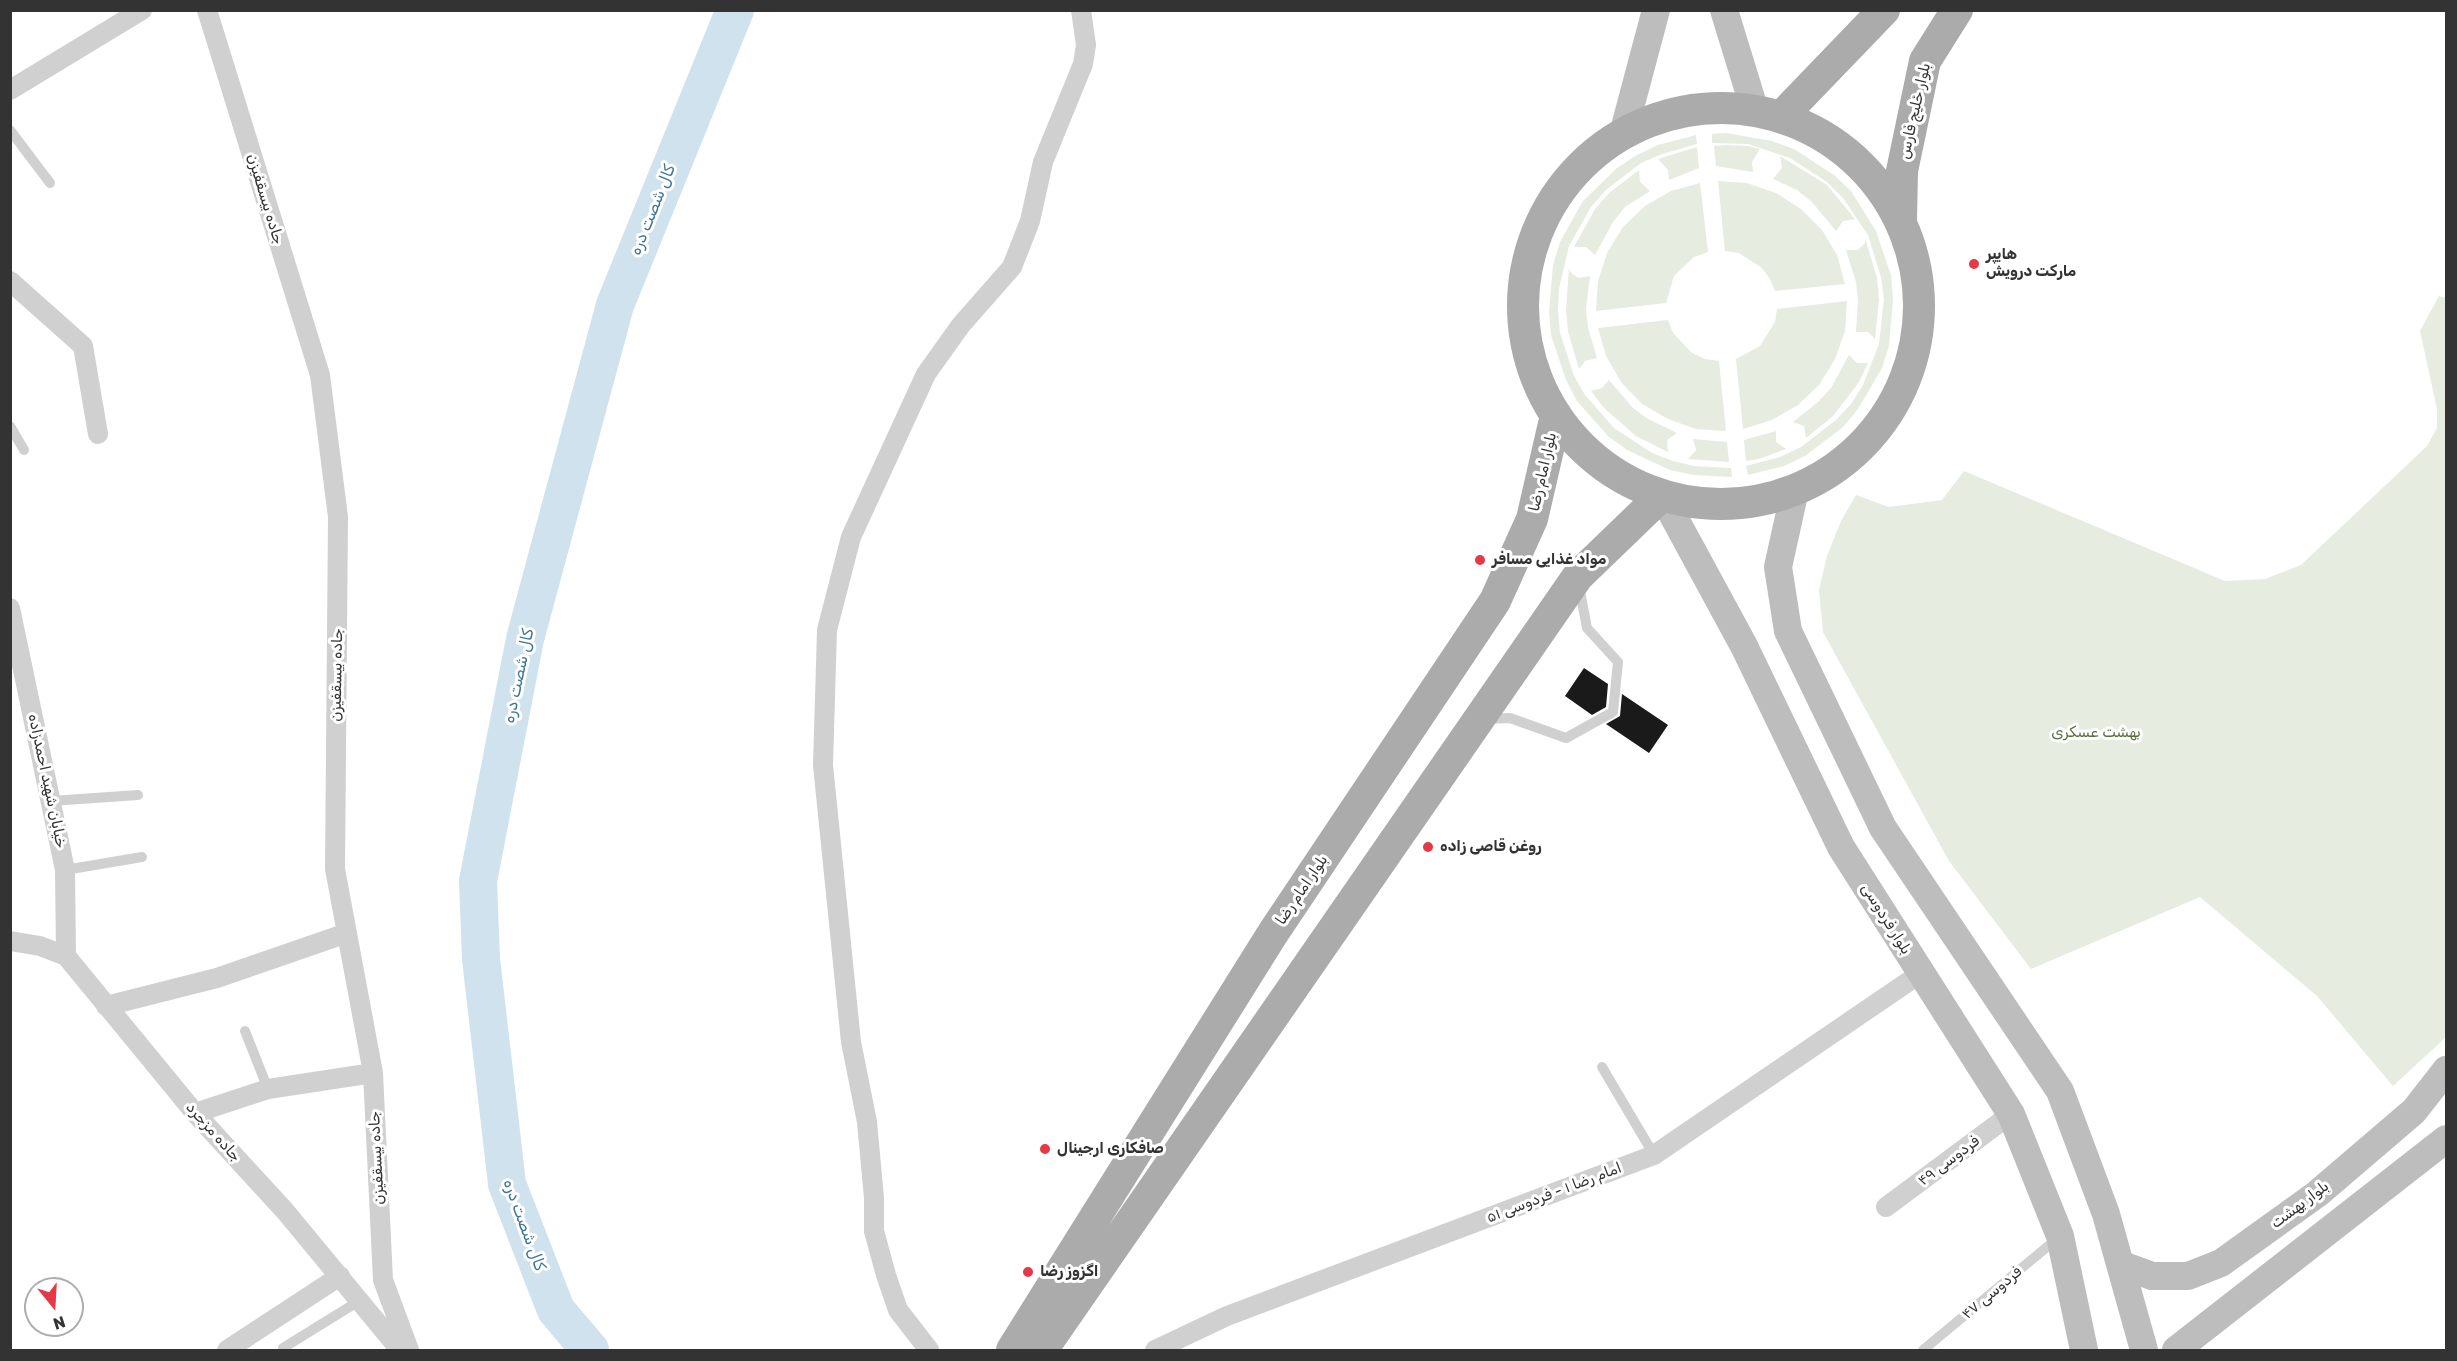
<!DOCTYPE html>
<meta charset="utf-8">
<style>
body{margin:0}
#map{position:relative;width:2457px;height:1361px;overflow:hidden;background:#fff;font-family:Rubik,sans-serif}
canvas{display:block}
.frame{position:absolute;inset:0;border:12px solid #333;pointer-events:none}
.north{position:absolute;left:24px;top:1277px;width:60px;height:60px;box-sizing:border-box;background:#fff;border:2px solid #adadad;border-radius:50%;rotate:162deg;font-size:16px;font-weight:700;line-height:24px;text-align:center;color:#333}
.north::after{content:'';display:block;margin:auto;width:21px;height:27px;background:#e63946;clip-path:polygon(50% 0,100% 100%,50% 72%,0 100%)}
</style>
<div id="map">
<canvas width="2457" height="1361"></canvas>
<div class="frame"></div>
<div class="north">N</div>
</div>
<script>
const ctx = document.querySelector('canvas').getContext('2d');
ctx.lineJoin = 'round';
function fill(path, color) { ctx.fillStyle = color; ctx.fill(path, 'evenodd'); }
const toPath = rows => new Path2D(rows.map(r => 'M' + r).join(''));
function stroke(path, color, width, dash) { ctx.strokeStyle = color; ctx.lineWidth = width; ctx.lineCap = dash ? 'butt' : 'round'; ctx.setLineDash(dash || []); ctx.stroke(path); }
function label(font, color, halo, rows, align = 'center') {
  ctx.font = font + ' Rubik,"Noto Naskh Arabic",sans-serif'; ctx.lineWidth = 6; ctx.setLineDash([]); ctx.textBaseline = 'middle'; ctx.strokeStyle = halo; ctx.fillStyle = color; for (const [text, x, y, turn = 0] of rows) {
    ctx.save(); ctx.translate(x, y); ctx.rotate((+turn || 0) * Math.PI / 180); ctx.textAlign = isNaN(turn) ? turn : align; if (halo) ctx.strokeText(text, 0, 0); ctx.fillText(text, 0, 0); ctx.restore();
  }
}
fill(toPath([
 [1726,133,1772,141,1794,149,1834,175,1851,191,1876,231,1891,275,1893,299,1889,346,1882,368,1858,409,1843,427,1805,456,1784,466,1748,475,1746,466,1780,457,1801,447,1836,420,1851,404,1863,385,1879,344,1884,299,1881,277,1868,235,1843,198,1827,182,1790,158,1748,144,1712,143,1712,134],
 [1696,135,1697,144,1662,154,1641,163,1606,190,1591,207,1569,246,1559,289,1558,311,1560,333,1574,376,1585,395,1614,428,1652,453,1673,461,1694,466,1731,468,1732,477,1693,475,1670,470,1627,450,1608,436,1577,401,1566,380,1551,335,1549,312,1553,265,1560,242,1583,201,1617,168,1637,155,1658,145],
 [1725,145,1748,146,1760,149,1752,162,1753,172,1716,166,1714,146],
 [1697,147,1699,168,1669,180,1668,170,1658,159],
 [1780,156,1827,185,1855,219,1843,221,1836,231,1812,202,1797,190,1773,179,1782,168],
 [1639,170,1640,182,1650,191,1625,207,1613,222,1595,255,1586,247,1574,247,1595,209,1609,193],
 [1718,181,1747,183,1776,193,1801,209,1822,230,1837,255,1845,284,1775,291,1770,279,1762,268,1739,253,1725,251],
 [1700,183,1708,252,1694,257,1674,276,1666,303,1596,311,1598,281,1607,253,1623,227,1645,206,1671,191],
 [1865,238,1877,278,1879,300,1875,339,1868,332,1856,332,1858,301,1856,282,1846,250,1858,250,1865,243],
 [1569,268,1570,272,1578,278,1590,276,1586,309,1588,328,1597,358,1585,361,1579,369,1568,331,1566,310],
 [2439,296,2446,298,2446,1034,2444,1039,2393,1086,2317,996,2200,897,2031,969,1949,861,1823,632,1819,590,1827,556,1841,521,1856,495,1889,507,1942,500,1964,471,2225,581,2265,579,2301,565,2427,446,2437,428,2437,409,2420,331],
 [1847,301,1845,331,1835,359,1819,385,1798,405,1772,420,1743,429,1736,359,1760,346,1775,322,1777,309],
 [1668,320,1673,333,1692,353,1705,359,1719,361,1726,431,1696,429,1668,419,1642,404,1621,382,1606,356,1598,328],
 [1849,355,1857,363,1868,363,1859,382,1833,416,1806,438,1804,426,1793,422,1818,402,1831,388],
 [1609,380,1633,408,1648,419,1677,433,1667,440,1668,452,1636,436,1604,408,1591,391,1602,388],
 [1776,431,1776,442,1786,449,1759,459,1746,461,1744,440],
 [1693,439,1727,442,1729,462,1688,459,1696,450]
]), '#e6ecdf');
stroke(toPath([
 [590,1350,556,1310,507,1184,481,959,478,881,525,639,615,305,735,10]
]), '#cfe2ee', 38);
fill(toPath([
 [1584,668,1608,684,1606,707,1592,715,1565,696],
 [1622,694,1668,725,1649,753,1606,724,1620,716]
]), '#1a1a1a');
stroke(toPath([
 [10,130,50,183],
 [10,426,24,450],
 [1484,719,1510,718,1566,738,1613,712,1618,662,1587,628,1579,586],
 [51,801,138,795],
 [65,870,142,857],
 [245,1031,268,1089],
 [1602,1067,1654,1155],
 [283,1348,359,1301],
 [1923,1350,2059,1237]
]), '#d0d0d0', 10);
stroke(toPath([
 [207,10,320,375,338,517,335,869,373,1073,383,1280,409,1350],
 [10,90,142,10],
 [10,281,83,346,98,434],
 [10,608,65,870,66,956],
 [10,941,40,946,66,956,195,1113,285,1211,400,1350],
 [106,1006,217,978,347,933],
 [195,1113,268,1089,373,1073],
 [1886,1207,2011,1114],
 [227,1350,340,1276],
 [929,1350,898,1310,886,1275,874,1231,874,1198,867,1122,851,1042,823,765,827,630,851,537,926,374,961,325,1012,267,1030,221,1043,162,1083,64,1086,45,1081,10],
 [1155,1350,1227,1316,1654,1155,1921,973]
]), '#d0d0d0', 20);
stroke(toPath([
 [1724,10,1755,111],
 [1623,134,1656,10],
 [1795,490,1778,567,1788,631,1883,828,2060,1091,2106,1214,2144,1350],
 [1662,495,1744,646,1841,847,2011,1114,2060,1236,2084,1350],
 [2122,1265,2152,1276,2188,1276,2221,1263,2317,1194,2414,1111,2446,1070],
 [2176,1350,2446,1139]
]), '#bdbdbd', 28);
stroke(toPath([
 '1523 306a198 198 0 1 1 396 0a198 198 0 1 1-396 0Z',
 [1781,117,1884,10],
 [1901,220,1902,171,1925,61,1957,10],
 [1012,1350,1273,933,1495,601,1532,519,1556,415],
 [1042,1350,1578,576,1662,495]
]), '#ababab', 32);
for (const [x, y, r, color] of [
 [1974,264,6,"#e63946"],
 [1480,560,6,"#e63946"],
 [1428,847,6,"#e63946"],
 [1045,1149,6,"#e63946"],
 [1028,1272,6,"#e63946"]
]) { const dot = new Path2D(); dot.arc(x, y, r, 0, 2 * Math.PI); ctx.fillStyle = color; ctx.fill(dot); stroke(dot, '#fff', 2); }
label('15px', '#333', '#fff', [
 ["بلوار خلیج فارس",1915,111,-77],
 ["جاده بیسقفیزن",265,199,73],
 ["بلوار امام رضا",1543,472,-77],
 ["جاده بیسقفیزن",337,675,-89],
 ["خیابان شهید احمدزاده",47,781,78],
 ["بلوار امام رضا",1302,890,-56],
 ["بلوار فردوسی",1886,919,58],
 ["جاده مزجرد",213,1132,48],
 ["جاده بیسقفیزن",377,1158,-93],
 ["فردوسی ۴۹",1949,1161,-37],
 ["امام رضا ۱ - فردوسی ۵۱",1554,1193,-21],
 ["بلوار بهشت",2300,1205,-37],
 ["فردوسی ۴۷",1992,1293,-40]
]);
label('bold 15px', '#333', '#fff', [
 ["هایپر",1986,255],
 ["مارکت درویش",1986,272],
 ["مواد غذایی مسافر",1492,560],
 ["روغن قاصی زاده",1440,847],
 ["صافکاری ارجینال",1057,1149],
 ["اگزوز رضا",1040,1272]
], 'left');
label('15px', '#56703f', '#fff', [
 ["بهشت عسکری",2096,733]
]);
label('italic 16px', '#3f7597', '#fff', [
 ["کال شصت دره",653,210,-68],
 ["کال شصت دره",519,676,-78],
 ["کال شصت دره",524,1225,70]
]);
</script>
